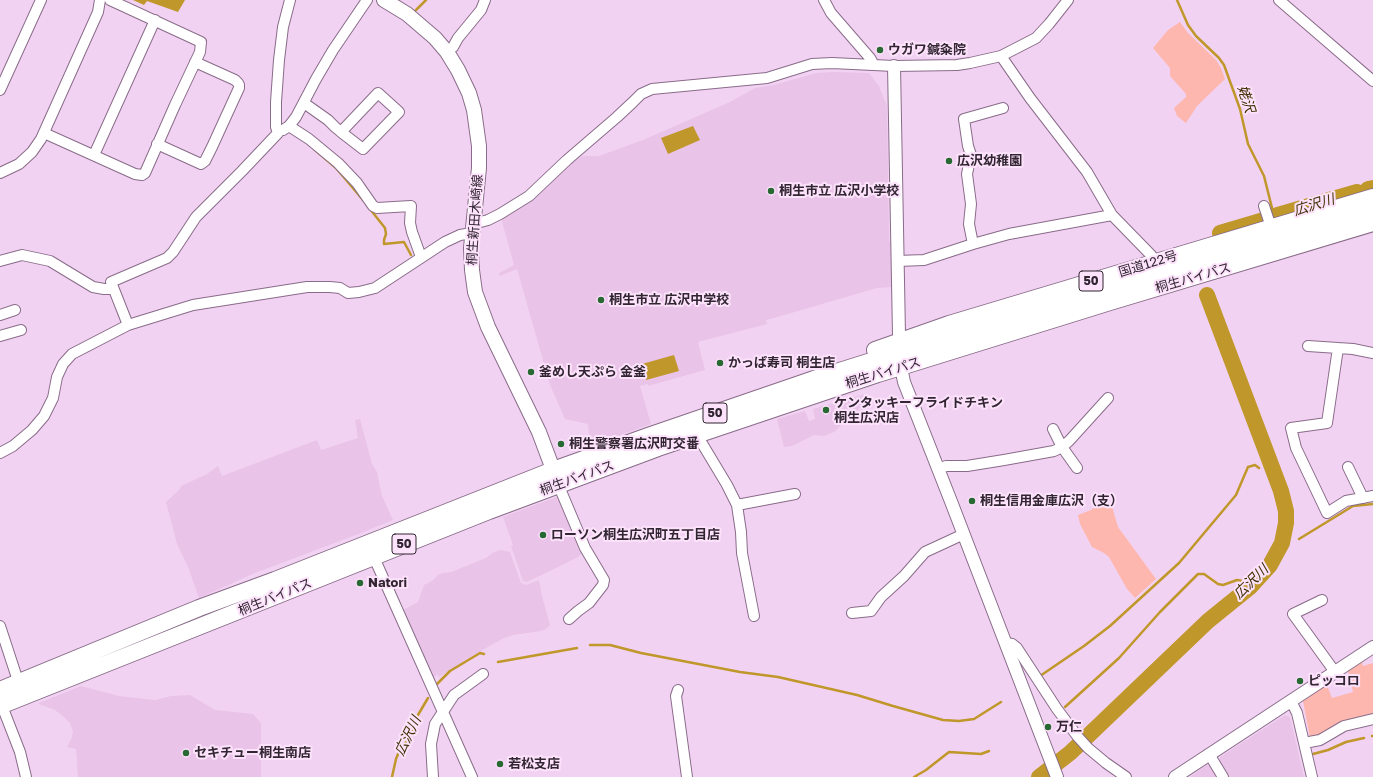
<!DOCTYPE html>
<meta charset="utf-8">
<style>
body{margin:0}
canvas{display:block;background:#f2d2f2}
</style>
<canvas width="1373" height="777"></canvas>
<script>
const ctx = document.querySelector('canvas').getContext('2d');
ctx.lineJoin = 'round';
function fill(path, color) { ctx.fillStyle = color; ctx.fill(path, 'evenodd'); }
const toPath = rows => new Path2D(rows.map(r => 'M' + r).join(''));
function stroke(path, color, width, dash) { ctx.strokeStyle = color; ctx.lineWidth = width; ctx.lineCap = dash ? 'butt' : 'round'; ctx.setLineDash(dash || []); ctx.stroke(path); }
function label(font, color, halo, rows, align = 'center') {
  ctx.font = font + ' "Golos Text","Noto Sans JP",sans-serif'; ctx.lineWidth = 4; ctx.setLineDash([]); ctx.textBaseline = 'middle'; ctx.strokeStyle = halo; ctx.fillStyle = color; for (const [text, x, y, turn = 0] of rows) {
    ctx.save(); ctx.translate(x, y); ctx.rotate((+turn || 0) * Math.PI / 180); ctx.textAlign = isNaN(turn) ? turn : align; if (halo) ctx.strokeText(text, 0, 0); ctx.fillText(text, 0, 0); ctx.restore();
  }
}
fill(toPath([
 [833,72,869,73,879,86,887,106,889,241,891,242,892,287,877,288,774,318,766,320,767,324,698,342,705,370,648,386,648,384,640,386,651,424,590,446,588,424,565,419,550,385,517,269,500,276,499,273,514,265,501,218,524,206,569,164,583,156,599,156,643,140,730,102,755,88,774,85,816,73],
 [865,394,867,401,834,432,824,436,814,435,792,446,784,447,777,419,805,411,809,421,815,419,813,409],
 [360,419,372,464,377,472,382,496,393,520,361,533,255,573,199,598,188,567,177,544,166,502,179,490,181,486,207,474,218,466,222,476,317,440,321,450,358,438,355,420],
 [559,496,583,552,578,557,554,569,527,582,523,581,511,546,513,545,503,517],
 [501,550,510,552,521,583,526,585,539,580,542,596,550,625,546,629,541,631,513,635,502,639,470,657,439,677,437,674,433,679,403,610,418,602,424,585,432,581,438,575,443,573,451,572,486,558,494,552],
 [81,686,119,696,155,700,171,696,190,695,215,710,253,714,261,723,261,777,78,777,76,749,67,747,72,737,73,732,70,723,64,717,55,710,39,704,39,703],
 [1285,715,1290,717,1304,777,1228,777,1219,762,1220,757],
 [1207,765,1212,767,1218,777,1190,777]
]), '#e9c3e8');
fill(toPath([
 [1180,22,1188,33,1216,60,1221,68,1225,79,1197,106,1186,123,1177,116,1174,108,1186,97,1186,94,1170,76,1170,68,1153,48,1168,30],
 [1111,503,1118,527,1156,579,1135,598,1127,589,1109,557,1104,553,1092,547,1080,524,1078,515,1091,510,1097,505],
 [1362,661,1363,666,1373,663,1373,714,1324,734,1310,738,1303,701,1327,685,1332,698,1353,692,1348,671]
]), '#feb7ae');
fill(toPath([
 [133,0,185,0,178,12,147,1,144,5],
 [693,126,700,140,668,154,661,138],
 [674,355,679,371,646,380,642,364]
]), '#c0972a');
stroke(toPath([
 [1177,0,1188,25,1196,36,1219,58,1224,65,1240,109,1248,144,1264,176,1274,216],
 [416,10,426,0],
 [314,149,336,168,363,200],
 [370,209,385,228,386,234,384,240,384,244,404,242,411,255],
 [1299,539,1353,506,1373,504],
 [590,645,610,645,641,653,740,672,778,677,857,695,893,706,943,720,959,721,974,719,1001,702],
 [498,662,577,648],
 [1040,676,1084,646,1110,626,1179,563,1236,495,1248,467,1255,465,1259,468],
 [437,684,450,671,480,653,484,654],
 [1065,707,1119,658,1160,612,1198,574,1204,574,1218,584,1223,585,1237,580,1243,581,1250,587],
 [1372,736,1373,736],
 [1313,754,1328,750,1346,742,1364,738],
 [392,777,396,759,400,749,409,739,412,732,415,720,428,698],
 [914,777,926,770,949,752,981,754,989,751]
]), '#c0972a', 2.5);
stroke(toPath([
 [1368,189,1373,188],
 [1271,217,1357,192],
 [1220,233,1264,220],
 [1039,777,1070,753,1208,621,1250,587,1270,565,1282,543,1286,523,1286,511,1281,491,1207,295]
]), '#c0972a', 16);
const minor = toPath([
 [824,0,831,13,870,58,874,65],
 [1279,0,1373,81],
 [447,52,453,47,458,38,481,10,485,0],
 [1001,56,1030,98,1087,172,1112,215,1151,255,1155,262],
 [0,90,41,0],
 [304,103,328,120,335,127,341,132,363,149,399,112,378,93,341,132],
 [289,126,309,139,338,163,357,183,373,206,377,208,411,206,410,223,412,232,421,257],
 [283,130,289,126,296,117,316,79,333,50,367,0],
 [44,133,135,174,142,175,145,173,175,105,200,52,201,42,110,0],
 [157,144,201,164,205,161,212,147,239,88,239,85,238,83,235,80,195,62],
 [94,155,155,20],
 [0,173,19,164,32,152,41,139,98,12,100,0],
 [1264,206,1271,227],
 [473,224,488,220,500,214,529,196,567,160,617,117,633,102,641,94,652,89,767,78,812,64,832,63,894,66,957,65,970,63,1001,56,1036,38,1049,24,1068,0],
 [973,244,969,224,971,204,967,174,971,155,968,146,964,119,1003,108],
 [0,261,22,255,50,261,93,287,104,289,113,289],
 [898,261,924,260,973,244,1009,234,1112,215],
 [0,315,15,310],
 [128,325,111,282,167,258,173,252,196,217,242,171,278,133,276,127,276,102,279,60,283,27,290,0],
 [0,336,21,330],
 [1308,346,1353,349,1373,353],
 [1338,348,1327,423,1291,428,1296,448,1327,513,1346,501,1373,496],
 [1053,429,1062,447,1077,468],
 [697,435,727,485,737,505,741,532,742,553,754,616],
 [0,453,13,446,32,430,44,416,53,398,57,377,63,364,72,354,128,325,193,305,307,287,330,287,340,288,348,293,359,292,375,288,445,242,460,235,472,233],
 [1348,467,1363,498],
 [938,469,946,466,967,466,1004,460,1054,451,1062,447,1069,441,1108,398],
 [558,484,585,548,604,580,603,585,589,603,578,611,569,619],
 [737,505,795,494],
 [372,553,472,777],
 [1322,600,1293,614,1335,672],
 [852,613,871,611,881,597,904,576,925,552,964,534],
 [0,626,20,687],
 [1006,643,1012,644,1017,648,1057,709,1078,737,1088,748,1106,763,1126,777],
 [678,690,676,696,687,777],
 [1291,701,1297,713,1312,777],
 [2,706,20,752,26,777],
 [1304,743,1320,740,1344,726,1373,719],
 [1209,754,1223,777],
 [433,777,431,744,435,724,454,695,483,674]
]);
const tertiary = toPath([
 [894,66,899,335,901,367,904,382,952,504,1057,777],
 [1175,777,1373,647]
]);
const secondary = toPath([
 [384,0,407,14,435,38,447,52,458,70,469,93,474,110,479,146,479,168,471,248,472,270,475,292,488,327,539,432,557,480]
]);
const trunk = toPath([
 [875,350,949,324,1373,197],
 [0,690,199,608,275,580,553,470,648,436,814,379,916,347,1107,292,1373,211],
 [0,706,489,511,658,448,878,374,1110,302,1373,223]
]);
stroke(minor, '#896c89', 12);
stroke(tertiary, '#896c89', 14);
stroke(secondary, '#896c89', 16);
stroke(trunk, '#896c89', 18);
stroke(minor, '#fff', 10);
stroke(tertiary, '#fff', 12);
stroke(secondary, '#fff', 14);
stroke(trunk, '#fff', 16);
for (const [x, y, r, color] of [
 [880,50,4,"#286933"],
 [949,161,4,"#286933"],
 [771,191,4,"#286933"],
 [601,300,4,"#286933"],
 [720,363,4,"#286933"],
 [531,372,4,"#286933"],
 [826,410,4,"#286933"],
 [561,444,4,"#286933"],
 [972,501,4,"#286933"],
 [543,535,4,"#286933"],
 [360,583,4,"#286933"],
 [1300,681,4,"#286933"],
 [1048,727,4,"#286933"],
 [186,753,4,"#286933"],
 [500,764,4,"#286933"]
]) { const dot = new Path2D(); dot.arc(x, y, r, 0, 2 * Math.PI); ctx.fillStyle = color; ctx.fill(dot); stroke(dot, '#fce2fb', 1.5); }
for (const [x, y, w] of [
 [1091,281,24],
 [715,413,24],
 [404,544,24]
]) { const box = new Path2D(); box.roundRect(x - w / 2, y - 10, w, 20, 3); ctx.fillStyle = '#fce2fb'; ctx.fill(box); stroke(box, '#312531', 1); }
label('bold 12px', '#312531', null, [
 ["50",1091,281],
 ["50",715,413],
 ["50",404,544]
]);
label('bold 13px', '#312531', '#fce2fb', [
 ["ウガワ鍼粂院",888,50],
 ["広沢幼稚園",957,161],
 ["桐生市立 広沢小学校",779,191],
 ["桐生市立 広沢中学校",609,300],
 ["かっぱ寿司 桐生店",728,363],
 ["釜めし天ぷら 金釜",539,372],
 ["ケンタッキーフライドチキン",834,403],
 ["桐生広沢店",834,418],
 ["桐生警察署広沢町交番",569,444],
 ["桐生信用金庫広沢（支）",980,501],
 ["ローソン桐生広沢町五丁目店",551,535],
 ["Natori",368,583],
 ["ピッコロ",1308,681],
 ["万仁",1056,727],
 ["セキチュー桐生南店",194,753],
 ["若松支店",508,764]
], 'left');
label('13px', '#312531', '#fce2fb', [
 ["桐生新田木崎線",475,220,-86],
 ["国道122号",1148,264,-17],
 ["桐生バイパス",1193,278,-16],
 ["桐生バイパス",883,373,-17],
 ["桐生バイパス",577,478,-20],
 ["桐生バイパス",275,597,-22]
]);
label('italic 14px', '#413002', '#fce2fb', [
 ["姥沢",1246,99,72],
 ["広沢川",1314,205,-17],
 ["広沢川",1251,582,-44],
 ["広沢川",408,736,-64]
]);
</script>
